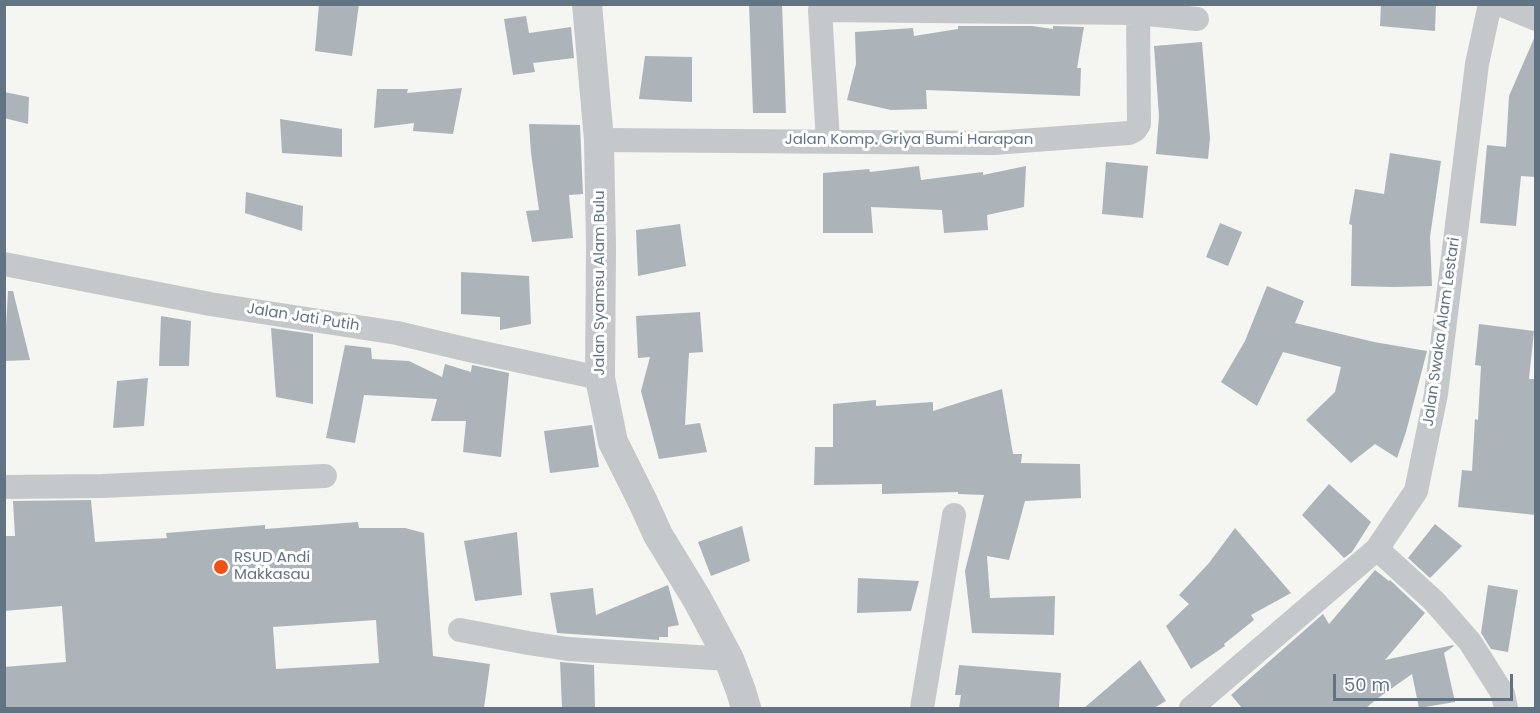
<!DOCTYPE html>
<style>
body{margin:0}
#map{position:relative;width:1540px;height:713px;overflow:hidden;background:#f5f5f1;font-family:Poppins,sans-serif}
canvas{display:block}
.frame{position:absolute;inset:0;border:6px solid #627484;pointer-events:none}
.scale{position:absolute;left:1333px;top:674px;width:180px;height:27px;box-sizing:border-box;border:3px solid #627484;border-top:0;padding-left:8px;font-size:18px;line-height:21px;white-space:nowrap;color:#627484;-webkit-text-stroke:4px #fff;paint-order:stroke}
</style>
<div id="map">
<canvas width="1540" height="713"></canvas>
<div class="frame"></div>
<div class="scale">50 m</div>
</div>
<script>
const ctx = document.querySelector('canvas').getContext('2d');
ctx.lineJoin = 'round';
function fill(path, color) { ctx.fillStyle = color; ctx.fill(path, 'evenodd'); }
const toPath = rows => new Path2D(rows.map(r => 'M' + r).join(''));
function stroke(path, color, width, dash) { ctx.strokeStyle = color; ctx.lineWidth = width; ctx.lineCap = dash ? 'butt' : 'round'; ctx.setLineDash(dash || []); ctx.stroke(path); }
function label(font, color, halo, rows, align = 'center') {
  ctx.font = font + ' Poppins,sans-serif'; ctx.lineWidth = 6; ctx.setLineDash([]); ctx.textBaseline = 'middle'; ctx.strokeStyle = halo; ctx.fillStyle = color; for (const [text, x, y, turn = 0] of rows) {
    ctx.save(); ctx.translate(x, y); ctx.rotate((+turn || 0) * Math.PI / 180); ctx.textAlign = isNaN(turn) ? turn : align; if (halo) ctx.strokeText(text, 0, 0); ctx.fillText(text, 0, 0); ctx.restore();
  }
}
fill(toPath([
 [319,4,359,4,352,56,315,51],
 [749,4,782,4,786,113,753,113],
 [1381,4,1436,4,1435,31,1380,26],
 [526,16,529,33,571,27,574,58,533,63,535,72,513,75,504,19],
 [958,26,1032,26,1053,29,1053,26,1084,27,1077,68,1081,68,1080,96,926,90,927,109,891,110,847,100,856,64,855,32,913,28,914,36,958,29],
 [1536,34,1536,177,1521,176,1516,226,1480,223,1487,145,1506,147,1509,96],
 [1202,42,1210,138,1208,159,1156,154,1159,116,1154,46],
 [645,56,692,57,692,102,639,99],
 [462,88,453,134,413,131,414,123,374,128,377,89,408,89,407,93],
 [4,92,29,97,28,124,4,118],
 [280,119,342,129,342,157,282,153],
 [529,124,580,125,583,194,569,195,573,238,532,242,526,211,539,210,531,153],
 [1390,153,1441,161,1430,237,1432,286,1394,287,1351,286,1352,225,1349,224,1355,189,1384,194],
 [1106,162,1148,166,1143,218,1102,214],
 [919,166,921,180,983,172,983,175,1026,166,1024,207,987,215,988,230,944,233,942,210,871,207,873,233,823,233,823,173,869,169,870,172],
 [246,192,303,206,302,231,245,213],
 [1220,223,1242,232,1228,266,1206,257],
 [680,224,686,266,638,276,636,230],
 [461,272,529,276,531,324,500,330,500,317,461,314],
 [1267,286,1304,301,1295,323,1374,342,1427,351,1406,432,1397,458,1375,444,1351,463,1306,420,1335,392,1341,367,1283,352,1257,406,1221,382,1245,341],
 [8,291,13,291,30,360,4,361],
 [700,312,703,352,689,353,685,425,700,423,707,452,659,459,641,391,650,357,638,358,636,316],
 [161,316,191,321,189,366,159,366],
 [1479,324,1534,331,1529,379,1536,379,1534,477,1536,477,1536,515,1458,507,1462,470,1472,471,1475,419,1478,420,1481,366,1475,365],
 [271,328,313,334,313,404,276,397],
 [345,345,371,348,372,359,409,361,442,377,445,364,471,372,472,365,509,373,501,457,463,452,466,421,431,421,437,399,364,395,355,443,326,438],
 [148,378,144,426,113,428,117,381],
 [1002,389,1013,454,1022,454,1021,463,1080,464,1081,498,1025,501,1009,560,987,556,990,598,1055,596,1054,635,972,633,965,571,984,495,958,494,958,492,882,494,882,484,814,485,815,447,833,447,833,404,876,400,876,406,933,402,933,411],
 [592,425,599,467,550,473,544,431],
 [1329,484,1371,522,1352,552,1344,558,1302,515],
 [91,500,95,542,167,538,166,533,265,525,265,529,358,522,359,528,405,528,424,533,433,656,490,664,484,708,4,708,4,667,66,662,62,606,4,611,4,536,15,536,13,501],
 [376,620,379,663,276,669,273,627],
 [1435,524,1462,546,1430,578,1408,558],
 [742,526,750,561,711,576,698,542],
 [1235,528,1291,593,1251,615,1254,620,1224,644,1225,646,1191,669,1166,626,1189,604,1179,595,1209,563],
 [517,532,522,595,475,601,464,541],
 [1375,570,1389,581,1390,580,1425,613,1385,660,1453,645,1454,646,1444,653,1455,702,1419,708,1412,674,1378,698,1366,708,1242,708,1231,695,1323,614,1329,624],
 [858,578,919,581,911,611,857,613],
 [668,585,679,625,668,627,668,637,659,637,659,640,557,633,550,593,593,588,596,615],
 [1488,585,1518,590,1508,652,1491,649,1481,633],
 [1140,660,1166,701,1154,708,1084,708],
 [560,662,594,665,595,708,562,708],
 [959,665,1061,673,1059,708,959,708,961,695,955,695]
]), '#acb4ba');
stroke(toPath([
 [1499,4,1536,19],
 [599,140,993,143,1129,133,1135,130,1139,124,1138,13],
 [828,141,820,10,1138,13,1197,19],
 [4,264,210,304,397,333,469,350,600,378],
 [4,487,102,486,325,476],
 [1377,549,1434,601,1470,642,1503,694,1506,708],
 [460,630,528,643,568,649,729,659],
 [922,708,954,515],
 [1191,708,1377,549,1416,491,1436,394,1477,64,1490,4]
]), '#c4c8cb', 24);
stroke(toPath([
 [587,4,599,140,601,247,600,378,613,442,643,502,658,535,697,599,729,659,741,691,746,708]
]), '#c4c8cb', 30);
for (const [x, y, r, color] of [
 [221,567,8,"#ef5117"]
]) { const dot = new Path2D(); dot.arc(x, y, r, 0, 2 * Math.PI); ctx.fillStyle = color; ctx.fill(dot); stroke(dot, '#fff', 2); }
label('15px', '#627484', '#fff', [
 ["Jalan Komp. Griya Bumi Harapan",909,140],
 ["Jalan Syamsu Alam Bulu",600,283,-90],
 ["Jalan Jati Putih",303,318,9],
 ["Jalan Swaka Alam Lestari",1442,332,-82]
]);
label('15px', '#627484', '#fff', [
 ["RSUD Andi",234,558],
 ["Makkasau",234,575]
], 'left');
</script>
